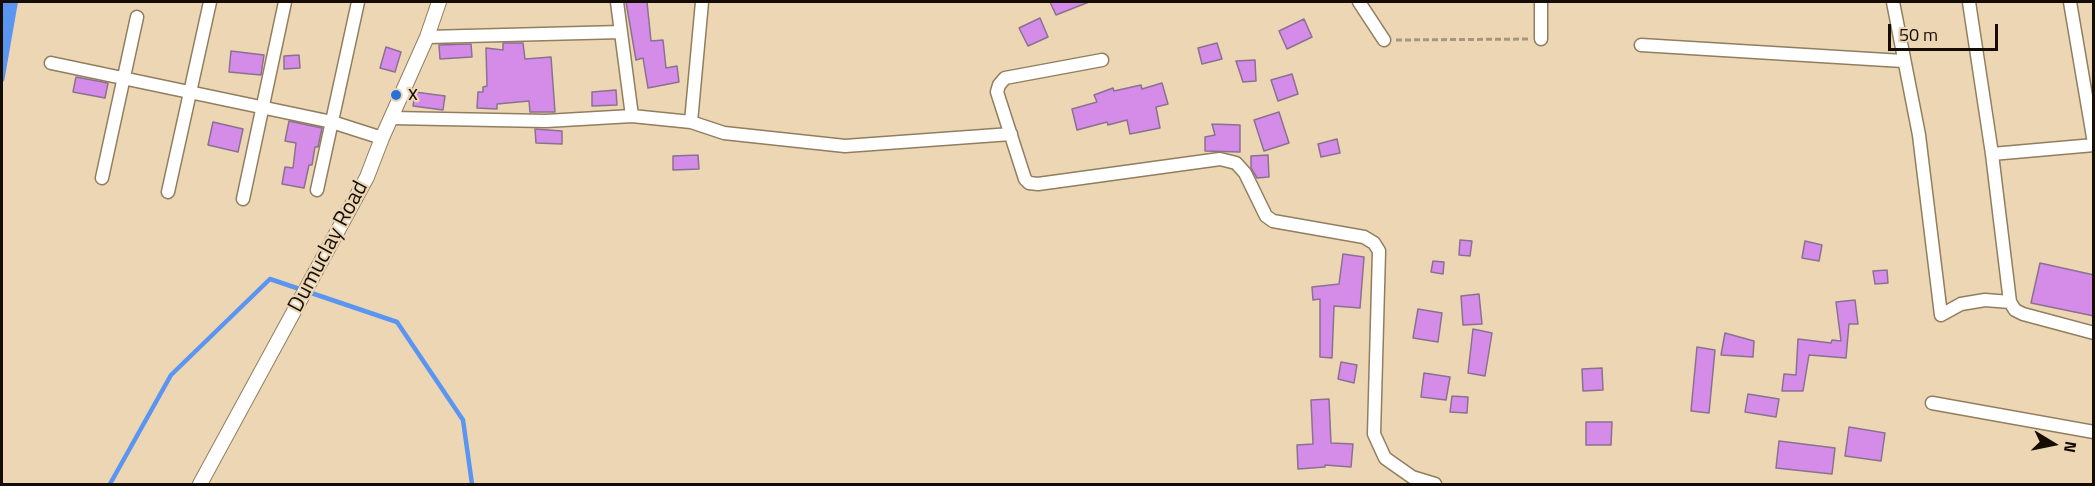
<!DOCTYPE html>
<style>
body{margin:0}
#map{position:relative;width:2095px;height:486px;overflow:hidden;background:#ecd6b4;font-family:"Titillium Web",sans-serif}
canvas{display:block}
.frame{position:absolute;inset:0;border:3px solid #150d03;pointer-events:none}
.north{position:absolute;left:2023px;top:414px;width:60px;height:60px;-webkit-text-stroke:4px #ecd6b4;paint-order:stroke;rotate:100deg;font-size:16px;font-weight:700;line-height:24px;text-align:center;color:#150d03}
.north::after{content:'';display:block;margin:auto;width:21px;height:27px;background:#150d03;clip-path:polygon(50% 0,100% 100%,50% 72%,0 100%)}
.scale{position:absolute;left:1888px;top:24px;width:110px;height:27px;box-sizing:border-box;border:3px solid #150d03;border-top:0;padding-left:8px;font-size:18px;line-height:21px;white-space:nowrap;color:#150d03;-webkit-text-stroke:4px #ecd6b4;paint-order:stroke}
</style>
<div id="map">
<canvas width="2095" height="486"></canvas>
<div class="frame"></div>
<div class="north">N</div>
<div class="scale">50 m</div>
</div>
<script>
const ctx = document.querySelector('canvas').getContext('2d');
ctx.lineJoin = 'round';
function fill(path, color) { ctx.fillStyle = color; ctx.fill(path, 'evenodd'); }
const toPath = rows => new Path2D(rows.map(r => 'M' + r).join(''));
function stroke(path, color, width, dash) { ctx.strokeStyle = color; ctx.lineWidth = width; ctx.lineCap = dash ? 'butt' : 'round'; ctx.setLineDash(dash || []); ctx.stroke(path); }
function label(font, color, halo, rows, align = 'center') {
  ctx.font = font + ' "Titillium Web",sans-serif'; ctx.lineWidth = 4.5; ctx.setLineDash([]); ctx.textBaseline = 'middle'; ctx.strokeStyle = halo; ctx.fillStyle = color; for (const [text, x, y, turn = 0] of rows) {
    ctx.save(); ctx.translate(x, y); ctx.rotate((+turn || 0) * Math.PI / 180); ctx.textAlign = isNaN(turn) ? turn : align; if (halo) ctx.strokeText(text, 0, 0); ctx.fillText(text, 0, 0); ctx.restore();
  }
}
fill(toPath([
 [2,2,18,2,4,82,2,79]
]), '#5a95f1');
stroke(toPath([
 [110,484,171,375,270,279,397,322,463,420,472,484]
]), '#5a95f1', 4.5);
const building = toPath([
 [626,2,647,2,651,41,663,40,666,68,677,66,679,82,648,88,643,58,636,60,626,2],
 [1050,2,1089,2,1056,15,1050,2],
 [1040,18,1048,37,1028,46,1019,28,1040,18],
 [1304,19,1312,37,1287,49,1279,31,1304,19],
 [503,43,523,43,525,59,551,57,555,112,530,112,529,101,497,104,497,109,477,108,478,92,483,92,483,87,487,86,486,48,503,50,503,43],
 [1217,43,1222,59,1202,64,1198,48,1217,43],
 [471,44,472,57,440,59,439,45,471,44],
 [386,47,401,52,395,72,380,68,386,47],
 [231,51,264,55,261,75,229,72,231,51],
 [299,55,300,68,284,69,284,56,299,55],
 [1255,60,1256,81,1243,82,1236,61,1255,60],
 [1292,74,1298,94,1278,101,1271,80,1292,74],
 [76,77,108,83,105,98,73,92,76,77],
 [1162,83,1168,104,1156,107,1160,128,1130,134,1127,120,1108,125,1107,122,1077,130,1072,109,1097,102,1094,95,1113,88,1114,91,1141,85,1142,89,1162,83],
 [616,90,617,105,592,106,592,92,616,90],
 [415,92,445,96,443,110,413,106,415,92],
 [1279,112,1289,143,1264,151,1254,120,1279,112],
 [289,121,322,128,318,147,315,147,312,165,309,165,304,188,282,184,285,167,293,168,296,143,285,141,289,121],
 [213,122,243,129,238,152,208,145,213,122],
 [1212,124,1240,125,1240,152,1205,151,1205,137,1215,135,1212,124],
 [535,129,562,131,562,144,536,143,535,129],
 [1337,139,1340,153,1321,157,1318,144,1337,139],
 [698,155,699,169,673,170,673,156,698,155],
 [1268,155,1269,177,1257,178,1251,168,1251,156,1268,155],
 [1460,240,1472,241,1470,256,1459,255,1460,240],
 [1805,241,1822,245,1819,261,1802,258,1805,241],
 [1343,254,1364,257,1360,308,1334,306,1332,358,1320,357,1320,299,1313,300,1312,287,1339,284,1343,254],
 [1433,261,1444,262,1443,274,1431,272,1433,261],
 [2040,263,2094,275,2094,316,2031,303,2040,263],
 [1887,270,1888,283,1875,284,1873,271,1887,270],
 [1479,294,1482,324,1463,325,1461,296,1479,294],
 [1855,300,1858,324,1849,324,1846,358,1809,355,1803,391,1782,391,1784,374,1796,375,1798,339,1831,343,1832,340,1841,341,1836,302,1855,300],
 [1418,309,1442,313,1438,342,1413,338,1418,309],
 [1473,329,1492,333,1485,376,1468,373,1473,329],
 [1725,333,1754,341,1753,357,1721,355,1725,333],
 [1697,347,1715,350,1709,413,1691,411,1697,347],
 [1341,362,1357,365,1354,383,1338,379,1341,362],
 [1602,368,1603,390,1583,391,1582,369,1602,368],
 [1424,373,1450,377,1446,400,1421,397,1424,373],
 [1748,394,1779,399,1776,417,1745,412,1748,394],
 [1452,396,1468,397,1467,413,1450,412,1452,396],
 [1329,399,1331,443,1353,444,1351,467,1325,465,1325,467,1298,469,1297,445,1313,444,1311,400,1329,399],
 [1586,422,1612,422,1611,445,1586,445,1586,422],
 [1849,427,1885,433,1881,461,1845,456,1849,427],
 [1779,441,1835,448,1832,474,1776,468,1779,441]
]);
fill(building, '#d58ce9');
stroke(building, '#89728f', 1.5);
const minor = toPath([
 [617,2,632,116],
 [1359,2,1384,40],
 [1541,2,1541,39],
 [1893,2,1919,135,1941,315,1961,304,1985,300,2010,302],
 [1969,2,1992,154,2010,302,2015,310,2023,314,2094,333],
 [2070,2,2094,143],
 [427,37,621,32],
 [1641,45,1903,61],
 [1102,60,1005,78,999,85,997,92,1025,179,1029,183,1038,184,1220,159,1236,163,1245,173,1266,216,1273,221,1364,237,1374,243,1379,251,1374,434,1385,458,1412,477,1435,484],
 [51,63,332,122,382,138],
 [392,118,546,121,632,116,691,122,724,133,845,146,1011,134],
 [691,122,702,2],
 [1992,154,2094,145],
 [102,178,137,17],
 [317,190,358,2],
 [168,192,210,2],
 [243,199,285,2],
 [1932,403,2094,432]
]);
const tertiary = toPath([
 [200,484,367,177,382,138,427,37,439,2]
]);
stroke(minor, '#917e5e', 15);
stroke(tertiary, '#917e5e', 16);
stroke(toPath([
 [1396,40,1530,39]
]), '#a7967b', 3, [6, 3]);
stroke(minor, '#fff', 12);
stroke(tertiary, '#fff', 14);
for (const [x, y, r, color] of [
 [396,95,6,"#2870dc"]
]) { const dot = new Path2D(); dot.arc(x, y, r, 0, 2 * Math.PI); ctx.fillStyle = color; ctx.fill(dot); stroke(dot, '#ecd6b4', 2); }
label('22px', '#150d03', '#ecd6b4', [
 ["x",408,95]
], 'left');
label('22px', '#150d03', '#ecd6b4', [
 ["Dumuclay Road",329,247,-62]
]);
</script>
